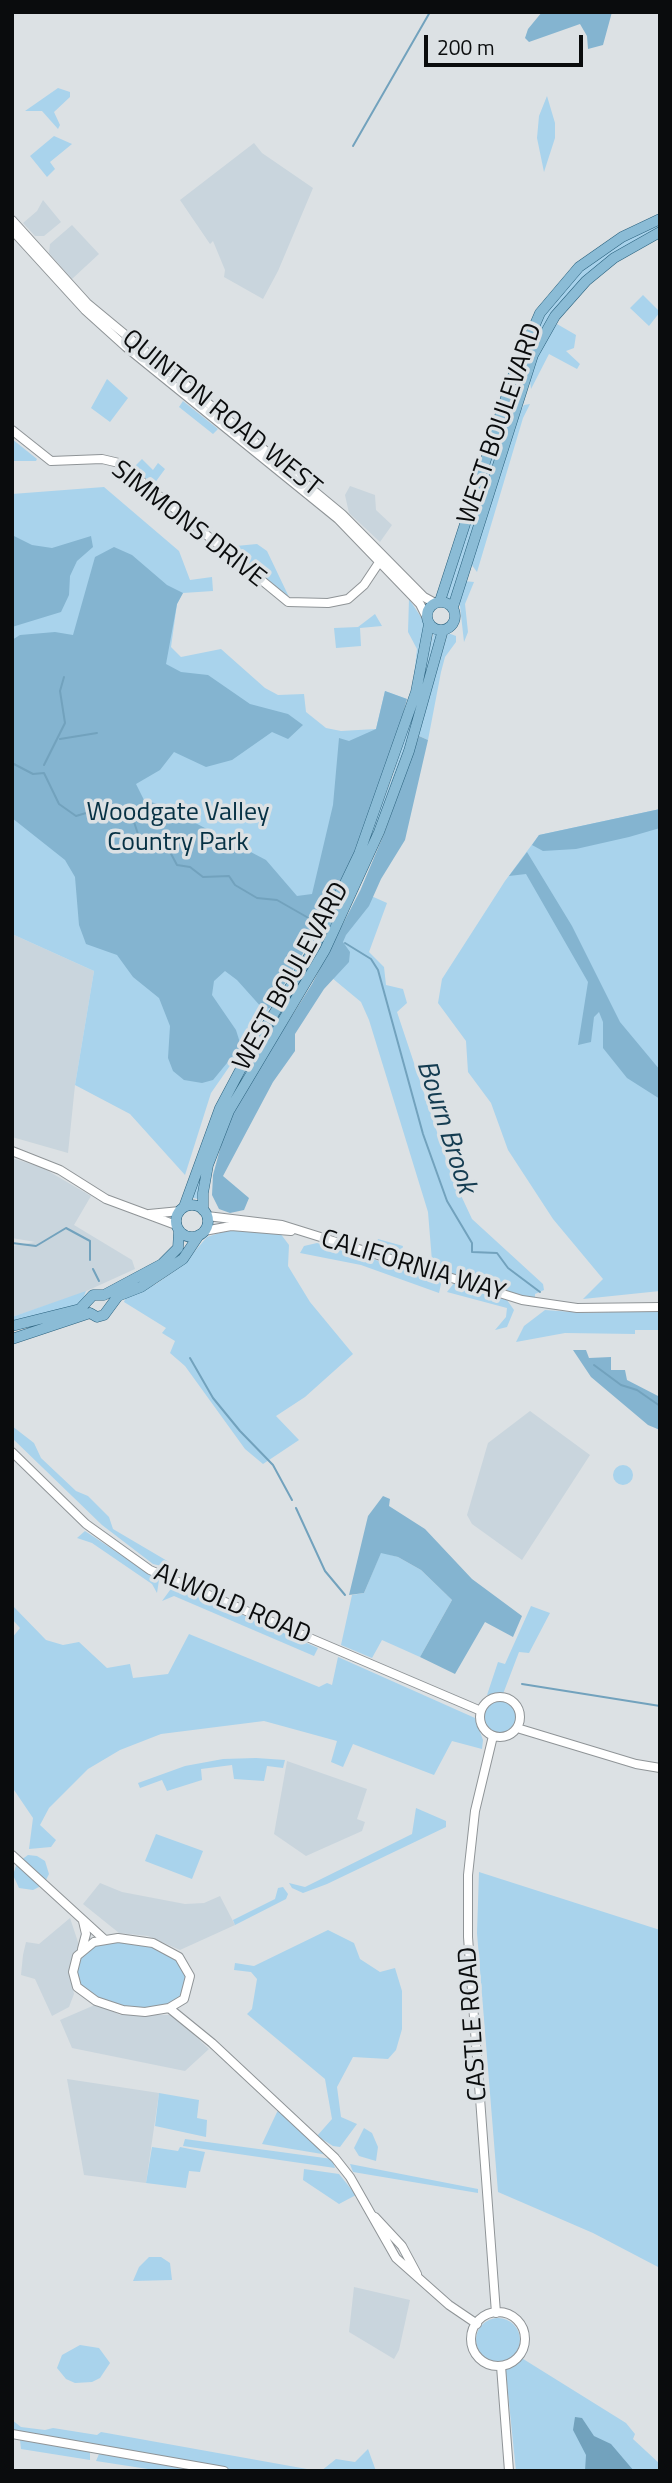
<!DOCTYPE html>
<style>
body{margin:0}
#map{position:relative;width:672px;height:2483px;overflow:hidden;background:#dce1e4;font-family:"Titillium Web",sans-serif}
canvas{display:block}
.frame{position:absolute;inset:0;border:14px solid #0a0c0d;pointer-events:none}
.scale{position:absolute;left:424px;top:35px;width:159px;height:32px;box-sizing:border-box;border:4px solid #0a0c0d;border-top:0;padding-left:9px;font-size:21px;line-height:24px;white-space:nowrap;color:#0a0c0d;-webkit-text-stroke:5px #dce1e4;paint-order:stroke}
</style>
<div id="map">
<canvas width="672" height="2483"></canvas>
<div class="frame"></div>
<div class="scale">200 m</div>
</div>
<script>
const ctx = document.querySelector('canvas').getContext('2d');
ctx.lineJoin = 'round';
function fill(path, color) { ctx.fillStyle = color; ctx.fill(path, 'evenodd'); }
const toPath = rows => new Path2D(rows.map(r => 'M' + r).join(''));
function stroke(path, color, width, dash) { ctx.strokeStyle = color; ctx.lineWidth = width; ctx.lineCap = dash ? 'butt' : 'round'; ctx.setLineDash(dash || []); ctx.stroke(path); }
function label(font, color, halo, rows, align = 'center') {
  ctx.font = font + ' "Titillium Web",sans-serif'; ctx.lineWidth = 7; ctx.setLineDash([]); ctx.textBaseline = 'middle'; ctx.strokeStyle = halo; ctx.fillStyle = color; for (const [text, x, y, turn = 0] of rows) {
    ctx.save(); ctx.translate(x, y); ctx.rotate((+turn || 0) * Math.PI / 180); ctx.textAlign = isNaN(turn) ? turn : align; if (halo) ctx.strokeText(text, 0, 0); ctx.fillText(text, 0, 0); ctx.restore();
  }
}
fill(toPath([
 [254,143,262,153,313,188,278,271,263,299,224,277,225,270,213,241,210,244,180,200],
 [43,200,61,222,44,236,35,236,23,223,37,211],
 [72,225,99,254,72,279,49,253,50,244],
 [350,486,375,495,376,510,392,525,380,542,349,513,345,495],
 [12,934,94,971,75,1085,68,1153,12,1137],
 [12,1158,43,1168,91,1196,74,1225,132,1260,135,1269,80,1294,12,1317,12,1246,35,1242,12,1238],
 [530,1411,590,1455,522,1560,472,1524,467,1515,488,1443],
 [287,1761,367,1789,357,1819,365,1822,362,1831,306,1856,274,1834],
 [100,1883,122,1892,185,1904,204,1903,220,1896,235,1925,180,1950,148,1936,119,1933,83,1904],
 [70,1918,79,1945,69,1970,74,1994,69,2007,52,2016,35,1979,21,1975,23,1955,26,1942,39,1944],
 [97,2004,120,2015,173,2015,209,2049,185,2071,72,2048,60,2020],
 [67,2079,159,2093,146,2183,84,2175],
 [354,2287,410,2300,399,2350,394,2359,349,2332]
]), '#c9d5dd');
fill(toPath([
 [58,88,70,92,70,97,54,112,60,125,58,129,42,111,25,111],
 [547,96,555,123,555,138,544,172,537,138,539,116],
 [54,136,72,144,50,162,55,169,47,177,30,156],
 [660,222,660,228,648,234,549,318,535,340,532,339,547,311,583,270,622,241],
 [643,295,660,312,649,326,630,308],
 [557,324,576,335,574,348,566,351,580,364,577,369,549,354,531,389,530,381,535,363,541,346],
 [530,356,451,601,445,599,524,358],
 [107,379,128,398,110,422,91,408],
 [183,401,218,429,213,434,179,407],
 [530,404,523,418,477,572,471,564,517,417,524,405],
 [12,439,37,459,36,461,12,461],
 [142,459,153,470,158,463,165,469,154,484,132,469],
 [104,487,179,551,190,580,212,577,213,591,183,593,177,604,171,647,181,657,221,649,265,688,278,695,304,694,306,712,326,728,341,731,376,729,385,691,407,699,353,855,311,940,270,1008,211,1093,185,1175,130,1114,75,1085,94,971,12,934,12,494],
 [235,542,236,546,257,544,267,551,289,597,225,546],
 [464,581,474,582,465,604,468,632,464,642,459,597],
 [409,599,425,623,417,676,414,676,417,649,408,632],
 [375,614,382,626,360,628,361,646,336,648,334,628,358,627],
 [434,632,439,633,414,724,386,807,322,947,318,945,359,862,393,776],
 [448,633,456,636,456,642,445,657,441,672,428,740,417,735],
 [660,809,660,1291,583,1299,603,1279,553,1219,508,1150,491,1103,468,1072,466,1041,438,1003,442,979,505,881,539,835],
 [360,891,387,903,369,952,384,967,386,985,403,989,407,1003,397,1012,451,1174,472,1219,543,1284,544,1290,535,1294,535,1299,378,1254,375,1248,378,1239,403,1246,402,1250,409,1254,432,1261,428,1212,369,1020,361,1002,320,968],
 [314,954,317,956,241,1082,201,1183,198,1199,193,1198,210,1139,236,1081],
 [235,1228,280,1233,289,1245,288,1266,310,1302,353,1354,305,1397,276,1416,299,1440,263,1464,245,1449,185,1366,170,1353,175,1341,162,1333,166,1328,124,1302,126,1297,156,1284,183,1265,207,1237],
 [317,1243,438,1278,441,1284,439,1293,361,1265,300,1253,304,1246],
 [454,1283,507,1300,514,1310,507,1327,495,1330,506,1317,507,1308,447,1292],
 [86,1291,81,1304,12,1322,12,1317],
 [545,1310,585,1313,660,1310,660,1330,635,1330,635,1334,565,1333,516,1342,524,1326],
 [12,1426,34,1443,41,1458,76,1491,88,1496,109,1517,113,1529,169,1562,166,1567,153,1564,102,1525,12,1438],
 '613 1475a10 10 0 1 1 20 0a10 10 0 1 1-20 0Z',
 [85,1531,159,1580,157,1593,152,1584,92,1543,77,1538],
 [381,1552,398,1557,421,1570,452,1600,420,1657,382,1640,372,1658,341,1645,352,1595,364,1593],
 [173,1586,213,1602,318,1648,314,1656,174,1596,162,1601],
 [12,1605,46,1640,63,1645,79,1642,107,1668,130,1664,133,1678,168,1674,189,1634,319,1687,327,1683,332,1685,338,1657,475,1718,483,1740,482,1749,452,1741,434,1775,353,1744,343,1767,331,1762,337,1741,264,1721,161,1734,120,1750,88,1769,49,1808,40,1825,56,1840,51,1847,29,1849,33,1818,12,1787,12,1638,20,1628,12,1619],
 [531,1606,550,1613,529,1653,519,1652,503,1694,487,1695,498,1662,505,1664],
 '482 1718a18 18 0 1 1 36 0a18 18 0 1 1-36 0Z',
 [256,1758,285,1760,283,1768,267,1766,264,1781,234,1779,232,1765,201,1769,202,1780,167,1791,162,1780,140,1788,138,1783,185,1766,223,1759],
 [416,1808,446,1821,446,1827,327,1884,303,1893,292,1888,289,1883,305,1887,412,1834],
 [156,1834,203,1851,192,1879,145,1861],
 [28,1855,37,1856,45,1861,49,1874,45,1882,21,1860],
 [17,1863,43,1885,33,1890,19,1888,13,1875],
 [479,1872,660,1930,660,2268,593,2233,498,2192,477,1933],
 [283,1887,288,1894,286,1899,235,1925,233,1920,275,1899,278,1888],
 [328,1930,354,1943,360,1959,380,1972,395,1968,402,1991,402,2029,396,2050,388,2059,353,2057,337,2087,341,2117,357,2124,340,2147,333,2146,317,2136,332,2119,325,2079,247,2014,252,2009,257,1979,251,1972,234,1970,235,1963,254,1966],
 [105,1940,138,1940,173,1955,187,1970,183,1995,168,2004,146,2009,109,2005,79,1986,76,1961,88,1949],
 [159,2093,199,2100,197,2118,207,2120,206,2137,155,2126],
 [278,2110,328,2155,262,2144],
 [364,2128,372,2133,378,2147,376,2161,359,2156,354,2148],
 [185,2139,332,2159,335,2168,183,2146],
 [152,2147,178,2151,180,2147,205,2152,200,2172,189,2171,186,2188,146,2183],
 [350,2164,478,2189,478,2193,353,2172],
 [304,2169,339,2174,356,2195,339,2204,303,2180],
 [149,2257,161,2257,170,2263,172,2280,133,2281,139,2267],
 '476 2340a22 22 0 1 1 44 0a22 22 0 1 1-44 0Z',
 [80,2345,99,2348,110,2363,100,2378,92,2382,75,2383,66,2379,57,2368,62,2355],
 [520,2357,626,2423,635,2434,633,2439,660,2464,660,2471,516,2471,505,2364],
 [12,2420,21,2427,45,2430,53,2428,97,2435,101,2432,318,2471,231,2471,151,2458,12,2430],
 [20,2440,90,2452,90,2460,21,2449],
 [368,2449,376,2471,321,2471,336,2459,355,2462],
 [99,2454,204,2471,161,2471,96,2461]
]), '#a9d3ec');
fill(toPath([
 [542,12,612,12,603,45,588,49,587,36,580,24,529,42,525,38,528,29],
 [12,535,32,545,52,548,91,536,93,547,77,561,70,576,69,595,61,612,12,627],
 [114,547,132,555,167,585,183,593,177,604,166,664,181,672,208,675,250,704,288,714,303,725,288,739,272,732,232,760,206,767,174,752,160,770,136,784,144,800,161,805,266,860,297,896,312,894,333,805,339,738,349,741,376,729,385,691,407,699,394,747,353,855,311,940,270,1008,263,1009,237,980,225,971,214,981,212,995,236,1030,241,1046,213,1080,202,1083,184,1080,173,1071,168,1058,170,1026,159,998,133,977,117,955,86,944,79,925,75,877,65,860,12,818,12,640,20,635,55,632,73,635,95,557],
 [419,736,428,740,405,840,381,879,369,906,346,935,343,942,350,952,349,962,324,989,295,1034,295,1051,273,1082,223,1176,249,1198,244,1210,230,1213,219,1209,212,1195,213,1175,225,1131,241,1097,312,984,360,891,384,834],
 [660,809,660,828,629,837,576,849,543,851,532,845,539,835],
 [527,852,572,926,620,1022,660,1070,660,1099,627,1078,603,1048,603,1022,599,1012,594,1017,591,1042,578,1045,588,982,526,874,509,876],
 [573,1350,586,1350,589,1358,611,1357,611,1370,625,1370,627,1380,660,1397,660,1430,648,1425,591,1377],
 [383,1496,390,1499,389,1506,425,1529,472,1579,522,1616,513,1637,485,1622,455,1674,420,1657,452,1600,421,1570,398,1557,381,1553,364,1593,349,1595,368,1516]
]), '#84b4d0');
fill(toPath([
 [575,2417,582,2418,594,2436,611,2444,634,2471,585,2471,586,2455,573,2430]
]), '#72a2bd');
stroke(toPath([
 [353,146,430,12],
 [60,739,97,733],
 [12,763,33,774,44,773,59,804,76,816,86,813,97,817,111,814,126,817,134,822,139,837,169,850,177,865,190,867,203,877,229,876,235,885,257,898,277,900,312,920],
 [44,765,65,723,60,691,64,677],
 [345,943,371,959,378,970,423,1134,447,1201,472,1243,472,1252,497,1253,508,1268,540,1292],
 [12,1243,36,1246,66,1228,90,1241,90,1260],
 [93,1269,99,1281],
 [190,1358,213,1398,240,1431,273,1465,292,1500],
 [594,1365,621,1385,637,1390,660,1406],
 [296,1508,325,1571,345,1595],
 [522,1684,660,1706]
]), '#72a2bd', 2);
const minor = toPath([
 [12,220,87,303,342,514,424,597,435,603],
 [12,230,85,310,126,347,338,519,420,604,427,618],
 [12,430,51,461,102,459,119,463,288,602,328,603,348,599,364,585,382,558],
 [12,1151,60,1170,106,1199,176,1225],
 [149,1214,180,1211],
 [207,1216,282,1225,522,1300,577,1308,660,1307],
 [204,1231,231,1226,291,1231],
 [12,1452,86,1524,150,1570,481,1711],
 '480 1717a20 20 0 1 1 40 0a20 20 0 1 1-40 0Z',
 [517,1728,636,1764,660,1768],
 [493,1736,475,1811,468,1875,468,1937,496,2313],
 [12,1855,105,1940],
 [118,1938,153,1943,179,1957,190,1976,184,1999,169,2008,145,2012,123,2010,96,2001,77,1987,73,1972,77,1956,94,1942,118,1938],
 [82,1949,86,1934,83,1921],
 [169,2008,212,2043,335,2158,350,2177,396,2258,449,2305,477,2324],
 [375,2217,402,2246,417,2274],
 '471 2339a27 27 0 1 1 54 0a27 27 0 1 1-54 0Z',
 [501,2366,509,2471],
 [12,2434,224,2471]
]);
const major = toPath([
 [440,601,514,373,540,313,579,267,622,237,660,219],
 '427 616a14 14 0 1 1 28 0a14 14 0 1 1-28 0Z',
 [453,607,533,355,555,316,586,281,614,258,660,232],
 '176 1221a16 16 0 1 1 32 0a16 16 0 1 1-32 0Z',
 [184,1207,220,1108,246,1059,313,950,359,854,416,692,429,624],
 [203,1210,203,1193,208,1165,229,1111,325,950,379,832,409,751,443,630],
 [90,1313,97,1317,104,1315,118,1296,141,1287,183,1259,199,1235],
 [12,1326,80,1309,93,1295,104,1295,162,1264,178,1248,179,1231],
 [12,1339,90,1313]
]);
stroke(minor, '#8f9497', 10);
stroke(major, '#2b627e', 11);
stroke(minor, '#fff', 8);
stroke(major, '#8bbcd6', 10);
label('26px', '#0a0c0d', '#dce1e4', [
 ["QUINTON ROAD WEST",221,414,39],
 ["WEST BOULEVARD",501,424,-71],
 ["SIMMONS DRIVE",188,525,38],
 ["WEST BOULEVARD",292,977,-61],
 ["CALIFORNIA WAY",413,1267,17],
 ["ALWOLD ROAD",232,1605,23],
 ["CASTLE ROAD",474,2024,-94]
]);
label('26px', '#063144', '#dce1e4', [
 ["Woodgate Valley",178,814],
 ["Country Park",178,844]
]);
label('italic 28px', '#143c51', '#dce1e4', [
 ["Bourn Brook",445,1127,72]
]);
</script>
